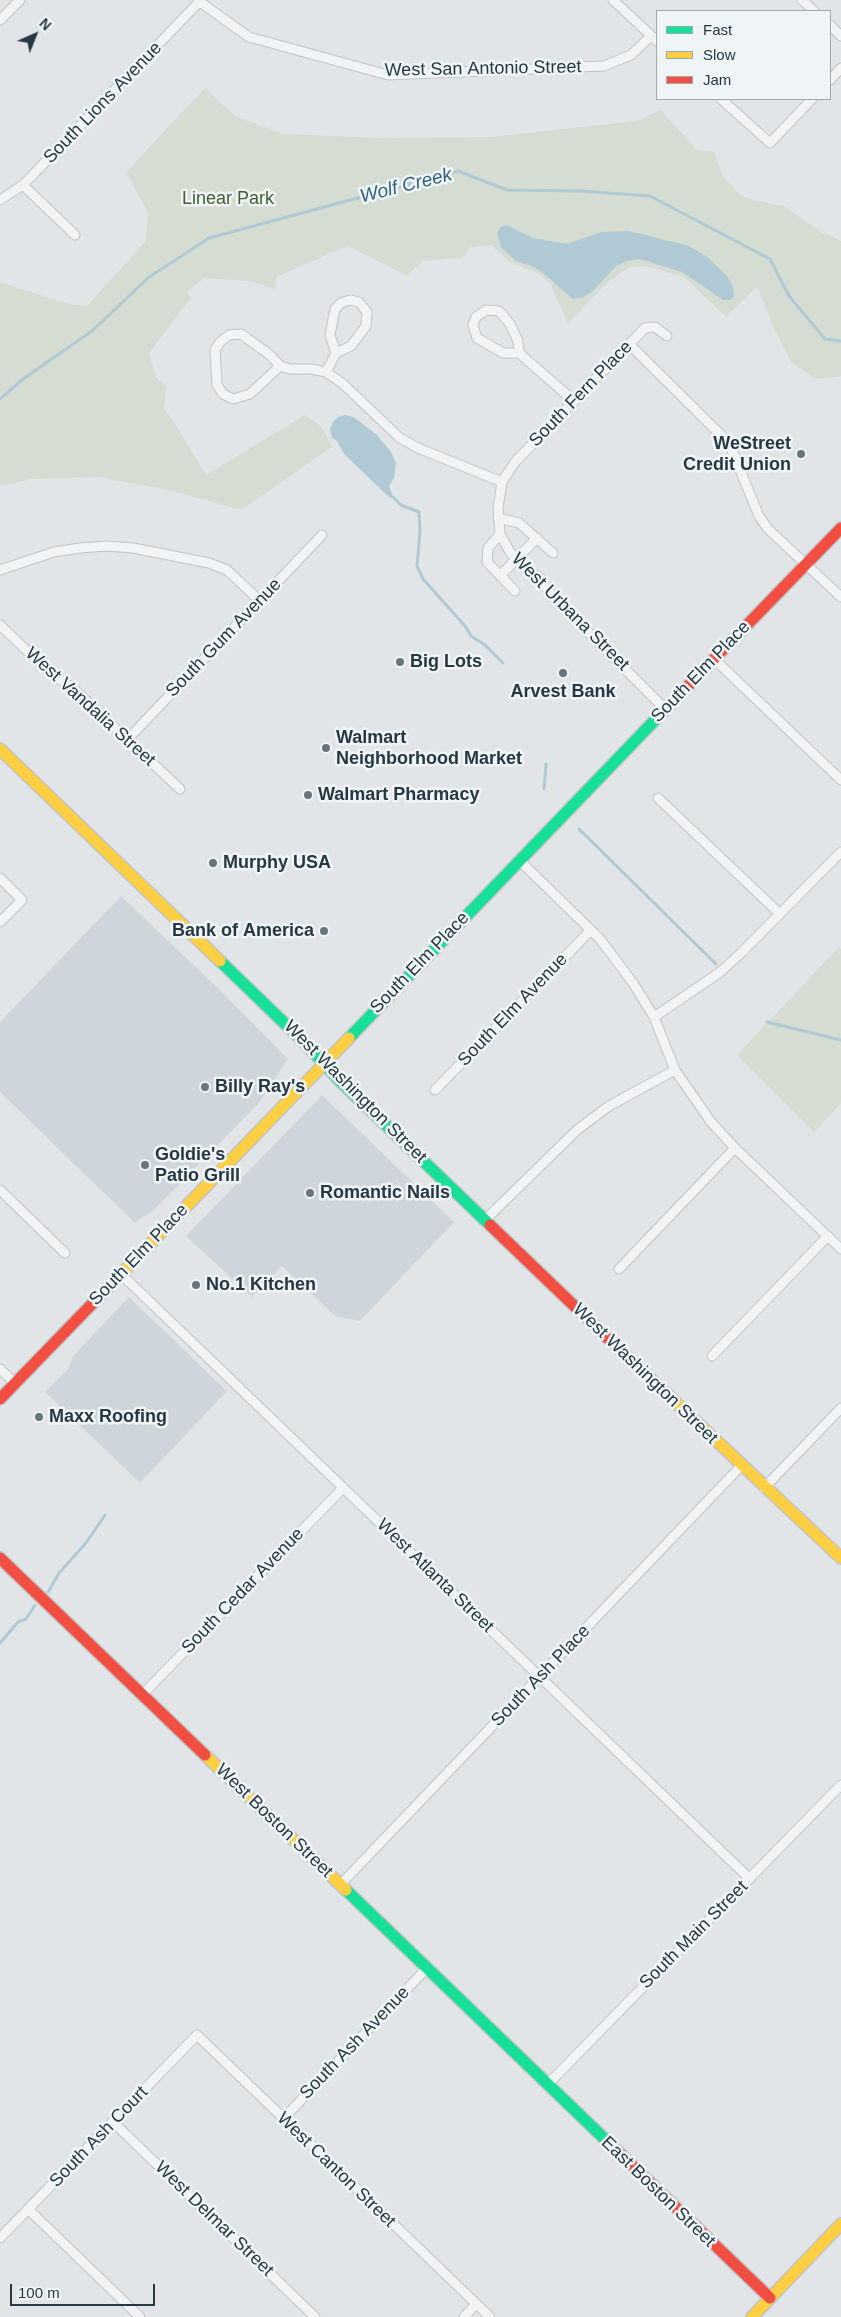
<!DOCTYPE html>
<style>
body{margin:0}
#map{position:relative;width:841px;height:2317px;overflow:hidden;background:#e2e5e8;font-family:Helvetica,sans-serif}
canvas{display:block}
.legend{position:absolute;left:656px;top:10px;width:175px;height:90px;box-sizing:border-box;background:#eff4f7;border:1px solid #9fa9af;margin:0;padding:6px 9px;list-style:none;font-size:15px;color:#273842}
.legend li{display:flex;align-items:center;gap:10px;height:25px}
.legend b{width:25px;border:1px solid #9fa9af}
.north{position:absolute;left:10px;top:10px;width:50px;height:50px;-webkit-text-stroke:4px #eff4f7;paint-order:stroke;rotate:44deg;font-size:14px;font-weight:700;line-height:20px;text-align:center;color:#273842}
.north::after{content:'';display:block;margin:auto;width:18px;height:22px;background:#273842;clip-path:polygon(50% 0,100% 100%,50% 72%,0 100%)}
.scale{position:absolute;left:10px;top:2284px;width:145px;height:22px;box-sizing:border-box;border:2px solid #273842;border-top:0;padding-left:6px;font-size:15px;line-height:18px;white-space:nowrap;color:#273842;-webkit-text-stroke:4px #eff4f7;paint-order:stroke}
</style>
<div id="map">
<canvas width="841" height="2317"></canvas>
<ul class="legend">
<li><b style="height:6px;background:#16e098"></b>Fast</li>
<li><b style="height:6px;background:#ffcf43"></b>Slow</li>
<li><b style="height:6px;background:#f24e42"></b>Jam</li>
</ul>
<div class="north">N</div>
<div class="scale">100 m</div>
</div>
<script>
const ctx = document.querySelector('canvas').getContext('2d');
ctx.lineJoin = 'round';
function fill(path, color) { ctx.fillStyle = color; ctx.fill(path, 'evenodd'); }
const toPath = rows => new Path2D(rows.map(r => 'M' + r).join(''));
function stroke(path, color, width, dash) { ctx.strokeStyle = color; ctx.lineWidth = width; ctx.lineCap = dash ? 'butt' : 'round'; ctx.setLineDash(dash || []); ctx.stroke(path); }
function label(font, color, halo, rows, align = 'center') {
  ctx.font = font + ' Helvetica,sans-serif'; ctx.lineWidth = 5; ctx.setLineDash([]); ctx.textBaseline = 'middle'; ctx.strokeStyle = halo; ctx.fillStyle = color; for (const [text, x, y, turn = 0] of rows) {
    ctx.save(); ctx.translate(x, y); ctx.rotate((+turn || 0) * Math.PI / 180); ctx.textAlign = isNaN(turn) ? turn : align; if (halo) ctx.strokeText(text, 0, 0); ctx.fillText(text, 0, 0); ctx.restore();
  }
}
fill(toPath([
 [121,896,224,994,288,1059,259,1103,156,1208,135,1223,0,1092,0,1022],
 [322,1095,454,1222,360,1321,335,1316,282,1266,252,1297,186,1236],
 [129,1297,227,1391,140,1483,45,1392,68,1369,73,1356]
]), '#cfd6db');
fill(toPath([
 [205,88,235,116,283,134,382,138,491,137,636,121,661,110,697,150,714,152,723,177,740,195,756,201,784,206,821,232,841,241,841,376,816,379,791,362,774,328,757,287,726,317,684,277,647,266,630,267,609,281,568,324,551,285,540,274,509,262,491,245,471,247,462,258,423,261,407,276,347,246,276,277,276,290,250,281,204,278,187,292,191,298,149,353,156,377,166,386,164,409,172,419,206,475,305,415,321,426,332,447,241,510,169,490,98,477,32,479,0,486,0,282,68,304,87,306,146,241,148,212,126,172],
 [839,947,841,949,841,1103,814,1132,737,1055]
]), '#d5dcd2');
fill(toPath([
 [507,225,533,238,567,244,601,232,629,231,689,246,706,256,727,276,733,286,734,295,731,300,723,300,682,272,640,259,627,261,616,266,594,290,584,297,573,299,542,272,531,266,516,261,501,247,497,233,501,227],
 [345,415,353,417,359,421,377,435,391,452,396,463,394,478,389,486,393,497,390,498,345,455,336,440,332,438,330,429,333,422,338,417]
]), '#afcad4');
stroke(toPath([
 [0,399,23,379,92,331,148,278,209,238,458,171,507,190,581,191,650,196,770,259,789,296,825,339,841,341],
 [393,497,401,505,419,512,420,531,417,566,423,579,465,626,471,636,485,645,503,663],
 [544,789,546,764],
 [579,829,716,964],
 [767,1022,841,1040],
 [48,1592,59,1573,86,1543,105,1515],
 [0,1643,18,1622,26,1619,35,1605]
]), '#afcad4', 3);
const street = toPath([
 [613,0,657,41],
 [802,0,814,11],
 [200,2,249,37,388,75,604,66,631,55,651,36],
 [0,20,20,0],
 [830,25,841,36],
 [830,80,841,68],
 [721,99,770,143,812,99],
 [23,185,75,235],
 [0,200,23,185,201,0],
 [629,344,729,443,759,516,768,529,841,597],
 [519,353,518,341,510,324,499,311,486,310,476,317,473,325,477,338,503,353,519,353,574,401],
 [280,366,250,394,233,399,223,394,217,385,215,350,220,342,229,335,241,334,270,355,280,366,290,369,311,369,326,372,342,383,400,438,418,448,502,482],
 [326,372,336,353,351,346,366,326,367,312,359,302,350,300,341,303,335,309,330,335,336,353],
 [498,518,519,523,553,553],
 [500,534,488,548,487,562,515,591],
 [0,570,54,552,80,548,106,546,133,548,209,563,227,570,260,601],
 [500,576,537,538],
 [0,625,48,671,75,690,180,789],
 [714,659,841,780],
 [665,709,552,596,540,578,522,566,510,552,500,534,498,508,502,482,515,462,645,328,655,327,667,336],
 [127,740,322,535],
 [658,798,780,914],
 [519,860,600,939,633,983,654,1017,675,1070,711,1122,735,1148,841,1249],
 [0,878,22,900,0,922],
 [654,1017,719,973,740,954,841,852],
 [435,1090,591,930],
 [0,1190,65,1253],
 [485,1220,577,1130,609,1106,675,1070],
 [619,1269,735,1148],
 [121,1274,750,1879],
 [712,1356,828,1236],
 [0,1369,15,1383],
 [764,1488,841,1408],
 [143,1694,343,1488],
 [340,1885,741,1466],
 [547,2085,841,1785],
 [283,2119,427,1968],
 [113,2122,315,2317],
 [28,2209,140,2317],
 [0,2238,197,2035,490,2317],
 [464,2317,476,2304]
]);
const fast = toPath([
 [220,961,305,1043,340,1081,490,1225],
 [349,1038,682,692],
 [346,1890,612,2146]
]);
const slow = toPath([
 [0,749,220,961],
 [122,1273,349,1038],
 [618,1348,841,1558],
 [205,1755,346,1890],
 [752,2317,841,2224]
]);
const jam = toPath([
 [682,692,841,528],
 [490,1225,618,1348],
 [0,1399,122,1273],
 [0,1558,205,1755],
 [612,2146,770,2298]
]);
stroke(street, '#c0c3c6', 11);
stroke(fast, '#c0c3c6', 14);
stroke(slow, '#c0c3c6', 14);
stroke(jam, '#c0c3c6', 14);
stroke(street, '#f2f3f4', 9);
stroke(fast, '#16e098', 11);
stroke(slow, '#ffcf43', 11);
stroke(jam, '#f24e42', 11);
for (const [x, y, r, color] of [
 [801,454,5,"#68757c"],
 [400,662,5,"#68757c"],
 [563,673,5,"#68757c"],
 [326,748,5,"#68757c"],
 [308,795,5,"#68757c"],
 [213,863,5,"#68757c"],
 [324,931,5,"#68757c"],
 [205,1087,5,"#68757c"],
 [145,1165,5,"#68757c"],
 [310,1193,5,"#68757c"],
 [196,1285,5,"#68757c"],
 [39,1417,5,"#68757c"]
]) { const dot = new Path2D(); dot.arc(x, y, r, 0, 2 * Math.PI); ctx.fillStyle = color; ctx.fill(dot); stroke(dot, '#eff4f7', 2); }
label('18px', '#273842', '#eff4f7', [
 ["West San Antonio Street",483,69,-1],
 ["South Lions Avenue",103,103,-46],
 ["South Fern Place",581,394,-46],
 ["West Urbana Street",570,612,45],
 ["South Gum Avenue",224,638,-46],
 ["South Elm Place",701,672,-46],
 ["West Vandalia Street",90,707,42],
 ["South Elm Place",420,963,-46],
 ["South Elm Avenue",513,1010,-46],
 ["West Washington Street",355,1092,45],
 ["South Elm Place",139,1255,-46],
 ["West Washington Street",645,1374,44],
 ["West Atlanta Street",435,1576,44],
 ["South Cedar Avenue",243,1591,-46],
 ["South Ash Place",541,1676,-46],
 ["West Boston Street",274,1821,44],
 ["South Main Street",694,1935,-45],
 ["South Ash Avenue",355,2043,-46],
 ["South Ash Court",99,2137,-46],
 ["West Canton Street",336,2170,44],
 ["East Boston Street",658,2192,44],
 ["West Delmar Street",214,2219,44]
]);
label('18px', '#465e34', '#eff4f7', [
 ["Linear Park",228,199]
]);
label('bold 18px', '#273842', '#eff4f7', [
 ["WeStreet",791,444,"right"],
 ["Credit Union",791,465,"right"],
 ["Big Lots",410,662],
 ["Arvest Bank",563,692,"center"],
 ["Walmart",336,738],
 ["Neighborhood Market",336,759],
 ["Walmart Pharmacy",318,795],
 ["Murphy USA",223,863],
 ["Bank of America",314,931,"right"],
 ["Billy Ray's",215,1087],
 ["Goldie's",155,1155],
 ["Patio Grill",155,1176],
 ["Romantic Nails",320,1193],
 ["No.1 Kitchen",206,1285],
 ["Maxx Roofing",49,1417]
], 'left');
label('italic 19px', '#2f6278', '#eff4f7', [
 ["Wolf Creek",406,186,-14]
]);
</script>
